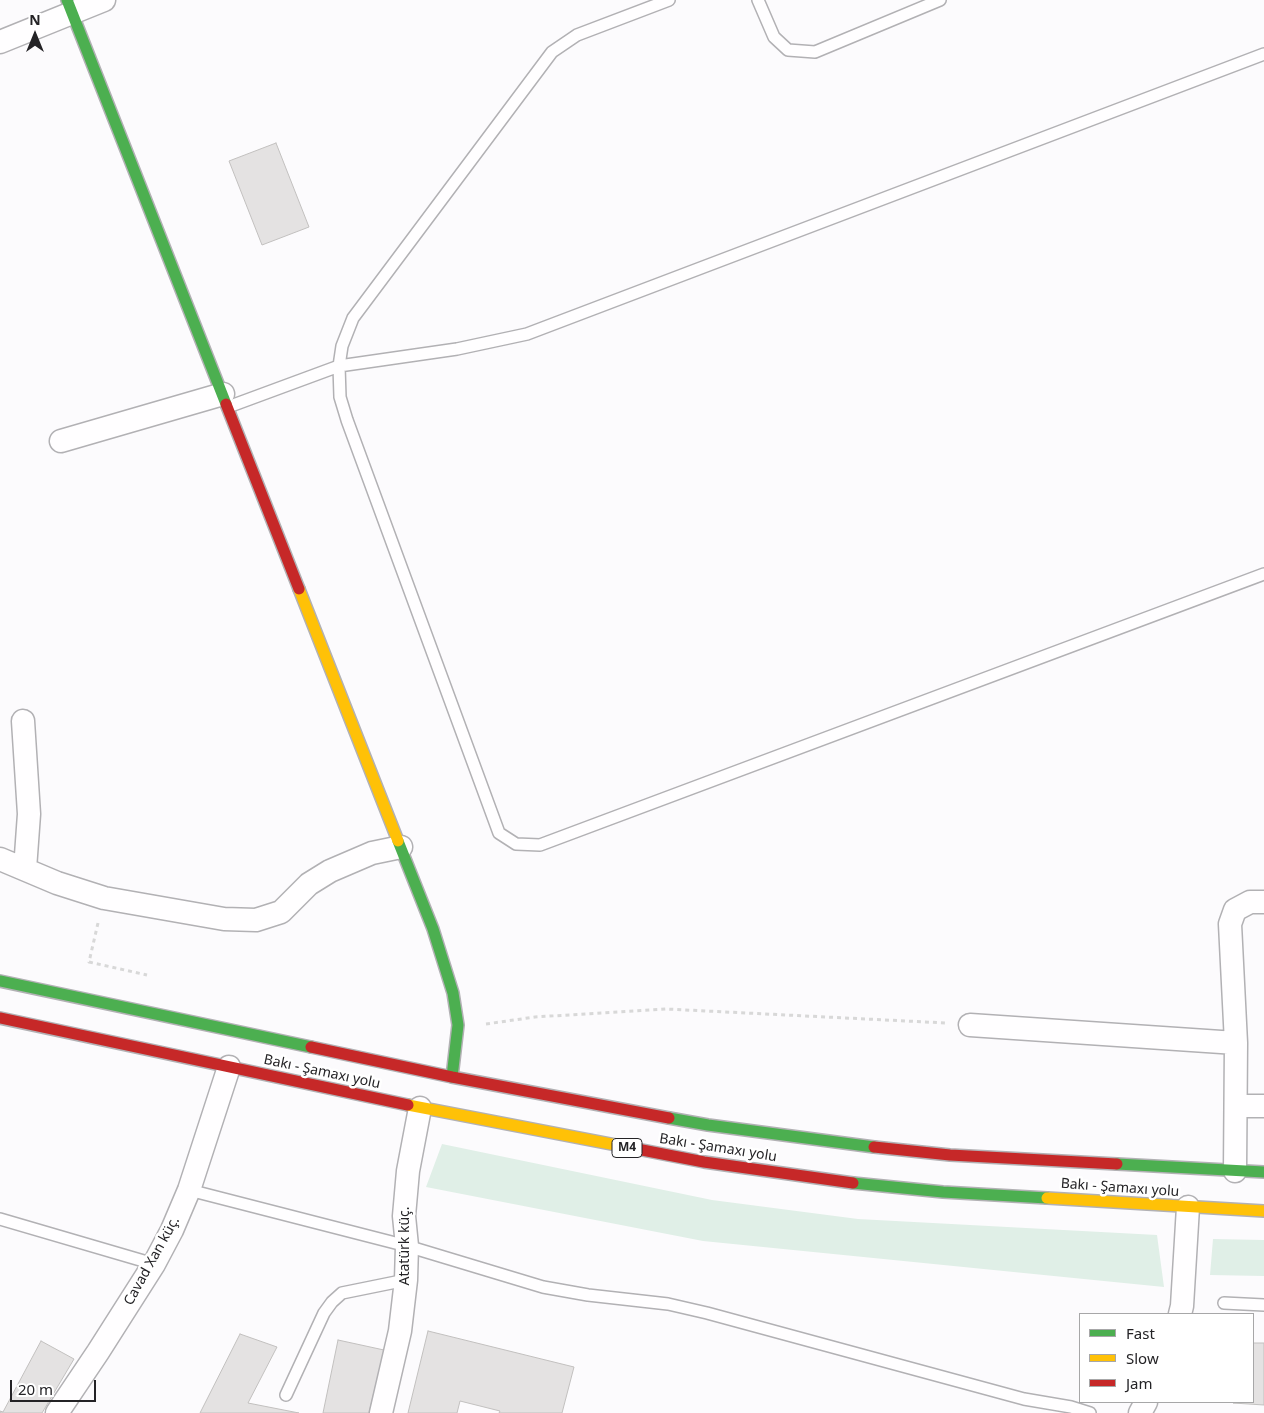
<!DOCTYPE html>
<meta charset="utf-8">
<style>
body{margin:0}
#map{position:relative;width:1264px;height:1413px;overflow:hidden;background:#fcfbfd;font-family:"Noto Sans",sans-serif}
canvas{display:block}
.legend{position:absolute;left:1079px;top:1313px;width:175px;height:90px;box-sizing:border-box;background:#fff;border:1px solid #a7a7a8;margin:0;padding:6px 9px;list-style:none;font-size:15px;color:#242326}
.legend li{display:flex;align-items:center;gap:10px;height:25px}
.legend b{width:25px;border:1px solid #a7a7a8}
.north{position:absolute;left:10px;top:10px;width:50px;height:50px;-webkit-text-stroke:4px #fff;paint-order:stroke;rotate:0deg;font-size:14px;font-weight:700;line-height:20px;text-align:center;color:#242326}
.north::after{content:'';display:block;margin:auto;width:18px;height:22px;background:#242326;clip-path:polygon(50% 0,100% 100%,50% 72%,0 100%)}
.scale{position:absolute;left:10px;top:1380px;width:86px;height:22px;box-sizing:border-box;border:2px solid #242326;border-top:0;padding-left:6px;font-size:15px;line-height:18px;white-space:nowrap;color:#242326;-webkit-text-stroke:4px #fff;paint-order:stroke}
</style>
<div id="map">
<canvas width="1264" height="1413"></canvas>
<ul class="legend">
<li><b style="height:6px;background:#4caf50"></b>Fast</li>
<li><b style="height:6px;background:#ffc107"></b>Slow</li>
<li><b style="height:6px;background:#c62828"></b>Jam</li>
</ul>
<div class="north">N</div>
<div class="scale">20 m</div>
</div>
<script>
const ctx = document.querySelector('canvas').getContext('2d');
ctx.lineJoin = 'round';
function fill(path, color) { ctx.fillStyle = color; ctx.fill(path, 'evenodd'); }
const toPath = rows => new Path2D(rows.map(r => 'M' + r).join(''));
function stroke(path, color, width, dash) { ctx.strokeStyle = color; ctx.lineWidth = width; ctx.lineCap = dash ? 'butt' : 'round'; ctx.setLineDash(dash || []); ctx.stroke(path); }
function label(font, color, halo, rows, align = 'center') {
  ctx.font = font + ' "Noto Sans",sans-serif'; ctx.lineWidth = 5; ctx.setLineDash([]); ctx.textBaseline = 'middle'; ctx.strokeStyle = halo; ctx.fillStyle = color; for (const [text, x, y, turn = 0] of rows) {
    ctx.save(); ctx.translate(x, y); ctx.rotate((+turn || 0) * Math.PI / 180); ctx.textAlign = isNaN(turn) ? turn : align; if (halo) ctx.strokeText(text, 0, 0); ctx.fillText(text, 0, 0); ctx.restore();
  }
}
fill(toPath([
 [442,1144,712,1200,858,1219,1157,1235,1164,1287,703,1241,426,1187],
 [1213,1239,1264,1240,1264,1276,1210,1275]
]), '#e0efe7');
const building = toPath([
 [276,143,309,227,262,245,229,161,276,143],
 [428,1331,574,1367,562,1413,499,1413,500,1411,460,1401,457,1413,408,1413,428,1331],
 [240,1334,277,1347,248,1403,299,1413,200,1413,240,1334],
 [338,1340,384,1350,369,1413,323,1413,338,1340],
 [41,1341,74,1359,42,1413,0,1413,0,1411,3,1412,41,1341],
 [1253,1343,1264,1343,1264,1405,1233,1403,1253,1402,1253,1343]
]);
fill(building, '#e4e2e2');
stroke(building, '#c2c0bf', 1);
const lane = toPath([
 [758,0,774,37,788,50,815,52,940,0],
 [1264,54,527,334,457,349,339,366,340,397,347,420,499,833,516,844,540,845,1264,574],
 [228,407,339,366,342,346,353,318,552,52,577,35,669,0],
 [189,1190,407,1246,543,1287,588,1295,668,1304,707,1313,1024,1399,1071,1407,1090,1413],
 [0,1219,154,1264],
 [1224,1303,1264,1305],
 [286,1395,324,1313,332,1302,342,1293,406,1280]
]);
const street = toPath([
 [0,42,104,0],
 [61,441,223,394],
 [23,721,29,814,25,869],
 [0,859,57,883,104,898,224,919,256,920,281,912,309,884,330,871,372,853,401,847],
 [970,1025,1236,1043],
 [1236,1106,1264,1106],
 [1235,1171,1236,1043,1230,924,1235,910,1250,902,1264,902],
 [1180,1314,1182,1306,1188,1207],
 [57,1413,98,1352,154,1264,172,1230,189,1190,229,1067],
 [381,1413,400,1331,406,1280,407,1246,404,1216,408,1171,420,1108],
 [1140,1413,1146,1402]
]);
const fast = toPath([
 [67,0,226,404],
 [398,841,433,929,453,993,458,1025,452,1077],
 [0,981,311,1047],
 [669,1118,708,1125,874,1147],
 [1117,1164,1264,1172],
 [853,1183,943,1192,1047,1198]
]);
const slow = toPath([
 [299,589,398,841],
 [408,1105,637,1149],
 [1047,1198,1264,1211]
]);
const jam = toPath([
 [226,404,299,589],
 [0,1018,408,1105],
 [311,1047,452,1077,669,1118],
 [874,1147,950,1155,1117,1164],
 [637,1149,704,1162,853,1183]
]);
stroke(lane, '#b2b1b4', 14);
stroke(street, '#b2b1b4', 25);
stroke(fast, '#b2b1b4', 14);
stroke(slow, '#b2b1b4', 14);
stroke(jam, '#b2b1b4', 14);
stroke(toPath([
 [98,923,89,962,147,975],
 [486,1024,535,1017,666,1009,946,1023]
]), '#d8d8d8', 3, [4, 4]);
stroke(lane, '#fffeff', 11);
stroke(street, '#fffeff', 22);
stroke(fast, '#4caf50', 11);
stroke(slow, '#ffc107', 11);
stroke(jam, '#c62828', 11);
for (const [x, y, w] of [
 [627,1148,30]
]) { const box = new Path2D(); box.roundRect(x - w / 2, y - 9.5, w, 19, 4); ctx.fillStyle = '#fff'; ctx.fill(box); stroke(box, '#242326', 1); }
label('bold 12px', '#242326', null, [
 ["M4",627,1148]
]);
label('14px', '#242326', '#fff', [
 ["Bakı - Şamaxı yolu",322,1072,12],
 ["Bakı - Şamaxı yolu",718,1148,9],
 ["Bakı - Şamaxı yolu",1120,1188,4],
 ["Atatürk küç.",405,1246,-90],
 ["Cavad Xan küç.",152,1261,-61]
]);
</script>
